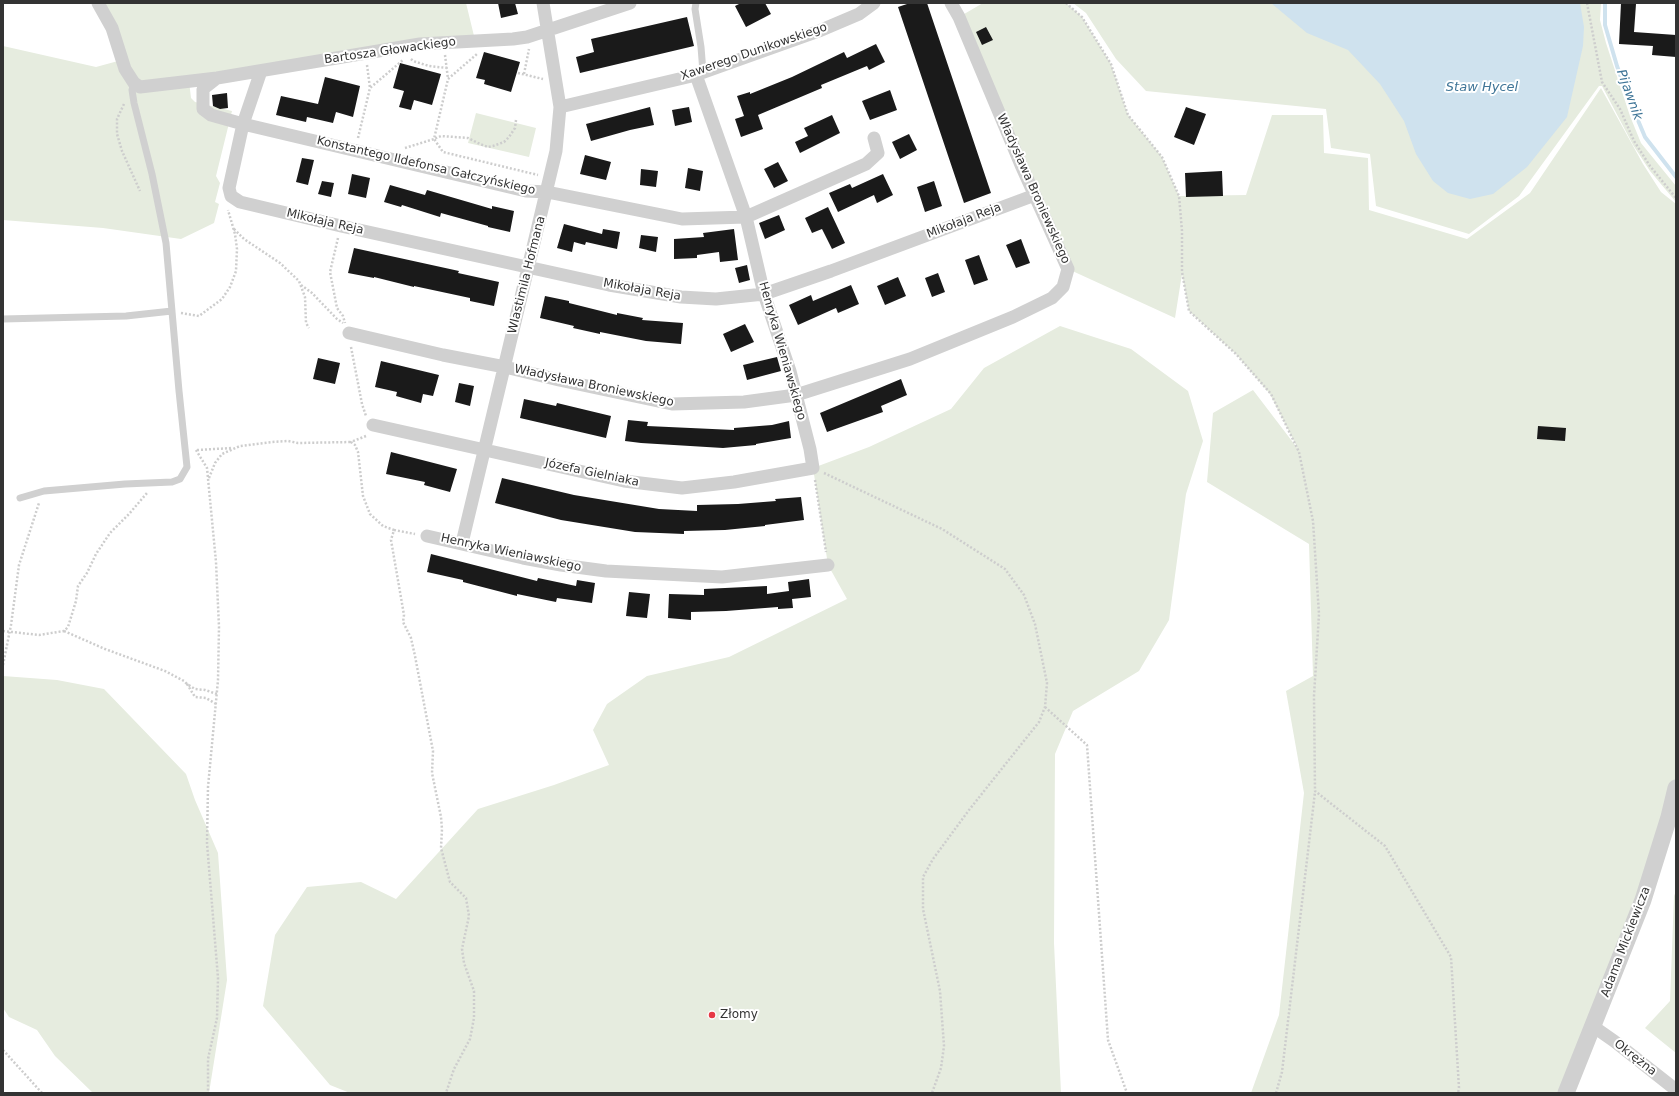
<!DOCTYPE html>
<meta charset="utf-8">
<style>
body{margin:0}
#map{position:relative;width:1679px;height:1096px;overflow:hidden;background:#fff;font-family:"DejaVu Sans",sans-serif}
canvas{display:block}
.frame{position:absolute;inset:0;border:4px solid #333;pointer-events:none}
</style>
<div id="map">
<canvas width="1679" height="1096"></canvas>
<div class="frame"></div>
</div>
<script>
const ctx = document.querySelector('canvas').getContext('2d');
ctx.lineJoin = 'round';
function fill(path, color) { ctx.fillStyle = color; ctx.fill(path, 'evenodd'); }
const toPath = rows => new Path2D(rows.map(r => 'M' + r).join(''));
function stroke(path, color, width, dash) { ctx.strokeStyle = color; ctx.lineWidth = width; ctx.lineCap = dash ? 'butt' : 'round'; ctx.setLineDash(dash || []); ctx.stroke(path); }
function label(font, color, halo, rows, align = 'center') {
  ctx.font = font + ' "DejaVu Sans",sans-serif'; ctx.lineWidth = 4; ctx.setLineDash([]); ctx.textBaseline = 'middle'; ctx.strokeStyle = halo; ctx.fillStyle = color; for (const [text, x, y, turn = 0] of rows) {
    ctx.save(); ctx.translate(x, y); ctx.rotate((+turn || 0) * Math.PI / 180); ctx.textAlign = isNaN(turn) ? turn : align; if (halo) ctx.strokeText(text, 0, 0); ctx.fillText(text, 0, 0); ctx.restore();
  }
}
fill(toPath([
 [98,3,466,3,475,40,189,81,191,98,195,102,232,111,216,176,220,183,215,202,219,204,214,223,181,239,103,228,3,220,3,46,96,67,118,61],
 [983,3,1066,3,1082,17,1111,64,1128,115,1162,157,1179,196,1246,195,1272,115,1323,115,1324,153,1368,158,1369,210,1467,239,1530,193,1601,88,1643,164,1661,192,1676,204,1676,788,1566,1093,1251,1093,1279,1015,1304,793,1286,691,1313,676,1309,544,1207,482,1213,413,1253,390,1298,449,1270,394,1236,354,1189,311,1182,274,1175,318,1068,269,959,17],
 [1073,3,1601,3,1600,20,1606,43,1630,116,1641,143,1676,186,1676,202,1650,171,1633,145,1602,86,1599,86,1519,196,1469,234,1376,206,1370,154,1331,148,1326,109,1146,91,1116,59,1086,13],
 [476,113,536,128,529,157,468,143],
 [1060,326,1131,349,1188,391,1203,441,1186,494,1169,620,1139,671,1073,711,1055,754,1054,943,1061,1093,350,1093,330,1085,263,1006,275,935,307,887,361,882,396,899,478,809,554,785,609,765,593,730,607,704,647,676,729,657,847,599,828,565,813,468,869,447,951,409,984,368],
 [3,676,57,680,104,689,186,774,195,800,218,853,227,980,209,1093,93,1093,55,1056,37,1030,9,1017,3,1008],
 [1676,891,1676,1053,1645,1028,1670,1001,1674,896]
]), '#e6ecdf');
fill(toPath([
 [1271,3,1580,3,1584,27,1583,46,1567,117,1527,167,1493,194,1470,199,1448,193,1433,181,1416,154,1404,121,1380,84,1348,50,1307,33]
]), '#cfe2ee');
stroke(toPath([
 [1605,3,1605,25,1617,66,1627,94,1645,137,1676,177]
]), '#cfe2ee', 4);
fill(toPath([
 [498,3,515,3,518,14,501,18],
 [741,3,765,3,771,14,746,27,735,6],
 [910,3,927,3,991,193,964,203,898,7],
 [1621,3,1636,4,1634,32,1676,35,1676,57,1652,55,1653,46,1619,44],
 [687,17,694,46,580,73,576,57,594,52,591,39],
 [986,27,993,40,982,45,976,32],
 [876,44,885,62,869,70,867,66,821,85,822,88,758,115,763,129,741,137,735,119,744,116,737,96,750,92,750,94,792,77,844,52,847,58],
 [484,52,520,62,511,92,484,84,485,80,476,78],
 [400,63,441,74,432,105,414,100,411,110,399,107,404,91,393,88],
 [325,77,360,86,353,117,336,112,333,123,307,117,306,122,276,115,281,96,318,104],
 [890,90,897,110,870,120,862,101],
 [227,93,228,108,220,109,213,106,212,95],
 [650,107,654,125,630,130,591,141,586,124],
 [689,107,692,122,675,126,672,110],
 [1186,107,1206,114,1194,145,1174,137],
 [832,115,840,133,800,153,795,142,808,136,804,128],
 [909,134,917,150,900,159,892,142],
 [585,155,611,162,606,180,580,174],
 [302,158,314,160,308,185,296,182],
 [778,162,788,181,774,188,764,169],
 [688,168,703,171,700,191,685,188],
 [641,169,658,171,656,187,640,185],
 [1222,171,1223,196,1186,197,1185,173],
 [352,174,370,178,366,198,348,194],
 [883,174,893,195,877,203,874,195,838,212,829,193,850,184,852,188],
 [322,181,334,183,331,197,318,194],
 [934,181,942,206,925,212,917,187],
 [390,185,425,195,427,190,492,209,492,206,514,211,510,232,488,227,488,226,441,213,440,217,402,205,401,207,384,202],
 [828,207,845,243,832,249,822,229,812,233,805,218],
 [779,215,785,230,765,239,759,223],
 [564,224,602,234,603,229,620,232,617,249,586,242,585,245,574,242,572,252,557,248],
 [734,229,738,260,720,262,719,252,697,255,697,258,674,259,674,239,704,237,703,233],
 [641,235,658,237,656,252,639,248],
 [1021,239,1030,263,1016,268,1006,245],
 [354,248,459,271,458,273,499,282,494,306,470,301,470,298,414,286,414,287,374,277,374,278,348,273],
 [979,255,988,280,974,285,965,260],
 [747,265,750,280,739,283,735,268],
 [938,273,945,292,932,297,925,278],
 [898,277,906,296,885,305,877,286],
 [851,285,859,304,838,313,836,308,798,325,789,305,811,295,813,301],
 [545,296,569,301,569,303,617,315,617,313,643,318,642,320,683,323,681,344,646,341,600,332,600,334,573,328,574,326,540,318],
 [745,324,754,342,731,352,723,334],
 [777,357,781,371,747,380,743,365],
 [318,358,340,363,335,384,313,379],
 [381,361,439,375,433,396,423,394,421,403,396,396,397,392,375,387],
 [901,379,907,395,881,406,883,412,827,432,820,413],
 [459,383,474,386,470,406,455,402],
 [524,399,556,406,557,403,611,416,606,438,520,418],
 [628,420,648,422,647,426,734,430,734,428,772,425,789,421,791,438,756,444,756,445,723,448,641,443,625,441],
 [1538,426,1566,428,1565,441,1537,439],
 [391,452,457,469,450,492,424,485,425,482,386,474],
 [502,478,574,495,659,509,697,511,697,505,738,504,776,501,775,499,801,497,804,520,765,525,765,526,725,530,684,531,684,534,635,532,561,520,495,503],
 [431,554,537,581,538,578,576,586,577,580,595,583,592,603,557,598,556,602,517,594,517,596,463,582,463,580,427,572],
 [809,579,811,597,792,599,793,608,778,609,778,607,726,611,691,612,691,620,668,618,669,594,704,595,704,589,767,586,767,594,789,591,788,582],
 [629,592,650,594,647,618,626,616]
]), '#1a1a1a');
stroke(toPath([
 [1066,3,1082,17,1111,64,1128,115,1162,157,1179,196,1182,231,1182,272,1189,311,1236,354,1271,394,1299,452,1313,521,1319,614,1314,696,1315,791,1385,846,1451,957,1459,1088,1458,1093],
 [1587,3,1602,82,1620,109,1634,141,1650,166,1676,198],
 [445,55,448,79],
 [411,59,413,61,429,66,447,68],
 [367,65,370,88],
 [518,73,543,79],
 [524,74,529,49],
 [124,104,117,119,117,134,122,151,140,191],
 [516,120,515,128,509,137,504,142,493,146,488,147,480,144,468,138,441,136,434,139,443,152,538,175],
 [358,138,370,88,403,60],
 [405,148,434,139,448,79,477,54],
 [234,229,244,239,280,263,299,281,305,297,306,323,309,328],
 [338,238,330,272,337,308,343,316,345,323],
 [301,285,312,293,337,319,343,323],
 [181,313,199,316,222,299,230,287,236,271,237,249,235,234,228,210],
 [351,347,362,404,366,416],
 [366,436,351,442,355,445,358,452,363,496,370,514,383,526,394,530,391,540,404,615,403,622,411,638,415,656,433,751,432,773,441,817,442,829,441,848,450,882,466,898,469,916,462,949,464,963,474,991,474,1018,470,1039,454,1069,446,1093],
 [196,450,207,468,216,562,219,627,218,680,208,787,207,843,218,978,217,1018,208,1059,208,1093],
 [197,450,232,448],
 [824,473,942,529,1005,569,1024,595,1035,624,1047,683,1045,707,1039,722,969,810,933,859,923,877,923,909,940,991,944,1046,941,1068,932,1093],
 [209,478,215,463,222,454,240,446,272,442,288,441,298,443,351,442],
 [815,480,826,552],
 [394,530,415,534],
 [3,631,39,635,64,631,68,627,76,601,78,586,87,573,96,554,110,533,129,514,147,493],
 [64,631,105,649,165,671,184,681,187,684],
 [3,665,11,625,19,565,39,503],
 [216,704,206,698,195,697,187,684,195,689,205,690,217,694],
 [1045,707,1087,745,1108,1040,1127,1093],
 [3,1050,42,1093],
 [1276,1093,1282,1072,1315,792]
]), '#cdcdcd', 2.5, [2, 2]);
stroke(toPath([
 [696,3,695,9,701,47,703,72],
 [3,319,126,316,172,311],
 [20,498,44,491,125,484,172,482,180,479,187,467,179,391,166,243,152,174,134,103,132,90,134,83]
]), '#d0d0d0', 7);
stroke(toPath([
 [98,3,112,28,125,69,134,83,140,87,217,78,420,44,513,39,527,37,630,3],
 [217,78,203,89,203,109,211,115,243,124,261,71],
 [560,107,696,75,819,31,859,14,874,3],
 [874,138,878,153,866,164,746,217,682,219,547,192,526,191,243,124,229,188,231,196,240,202,341,226,609,285,681,297,716,299,764,294,831,271,1035,195],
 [349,333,443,355,505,367,559,380,672,404,744,402,796,395,910,359,1013,317,1052,298,1063,287,1068,269,1021,165,959,17,951,3],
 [373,425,624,481,682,488,734,482,813,468,810,449,790,371,764,294,746,217,696,75],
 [427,536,523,558,561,565,606,571,722,577,828,565],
 [462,543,556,151,560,107,543,3],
 [1594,1027,1614,1041,1676,1090]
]), '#d0d0d0', 13);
stroke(toPath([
 [1566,1093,1643,900,1669,817,1676,788]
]), '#d0d0d0', 17);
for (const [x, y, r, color] of [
 [712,1015,4,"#e63946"]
]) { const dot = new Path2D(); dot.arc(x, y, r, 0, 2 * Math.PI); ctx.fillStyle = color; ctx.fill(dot); stroke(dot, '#fff', 1.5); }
label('12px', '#333', '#fff', [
 ["Bartosza Głowackiego",390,51,-8],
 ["Xawerego Dunikowskiego",754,52,-19],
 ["Konstantego Ildefonsa Gałczyńskiego",426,166,13],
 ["Władysława Broniewskiego",1033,189,66],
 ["Mikołaja Reja",964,221,-21],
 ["Mikołaja Reja",325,222,13],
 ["Wlastimila Hofmana",527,275,-76],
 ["Mikołaja Reja",642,290,10],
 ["Henryka Wieniawskiego",782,351,74],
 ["Władysława Broniewskiego",594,386,12],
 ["Józefa Gielniaka",592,473,12],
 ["Henryka Wieniawskiego",511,553,12],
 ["Adama Mickiewicza",1626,942,-69],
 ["Okrężna",1635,1058,38]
]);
label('12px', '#333', '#fff', [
 ["Złomy",720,1015]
], 'left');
label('italic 13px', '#3f7597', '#fff', [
 ["Staw Hycel",1482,88],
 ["Pijawnik",1629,95,70]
]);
</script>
